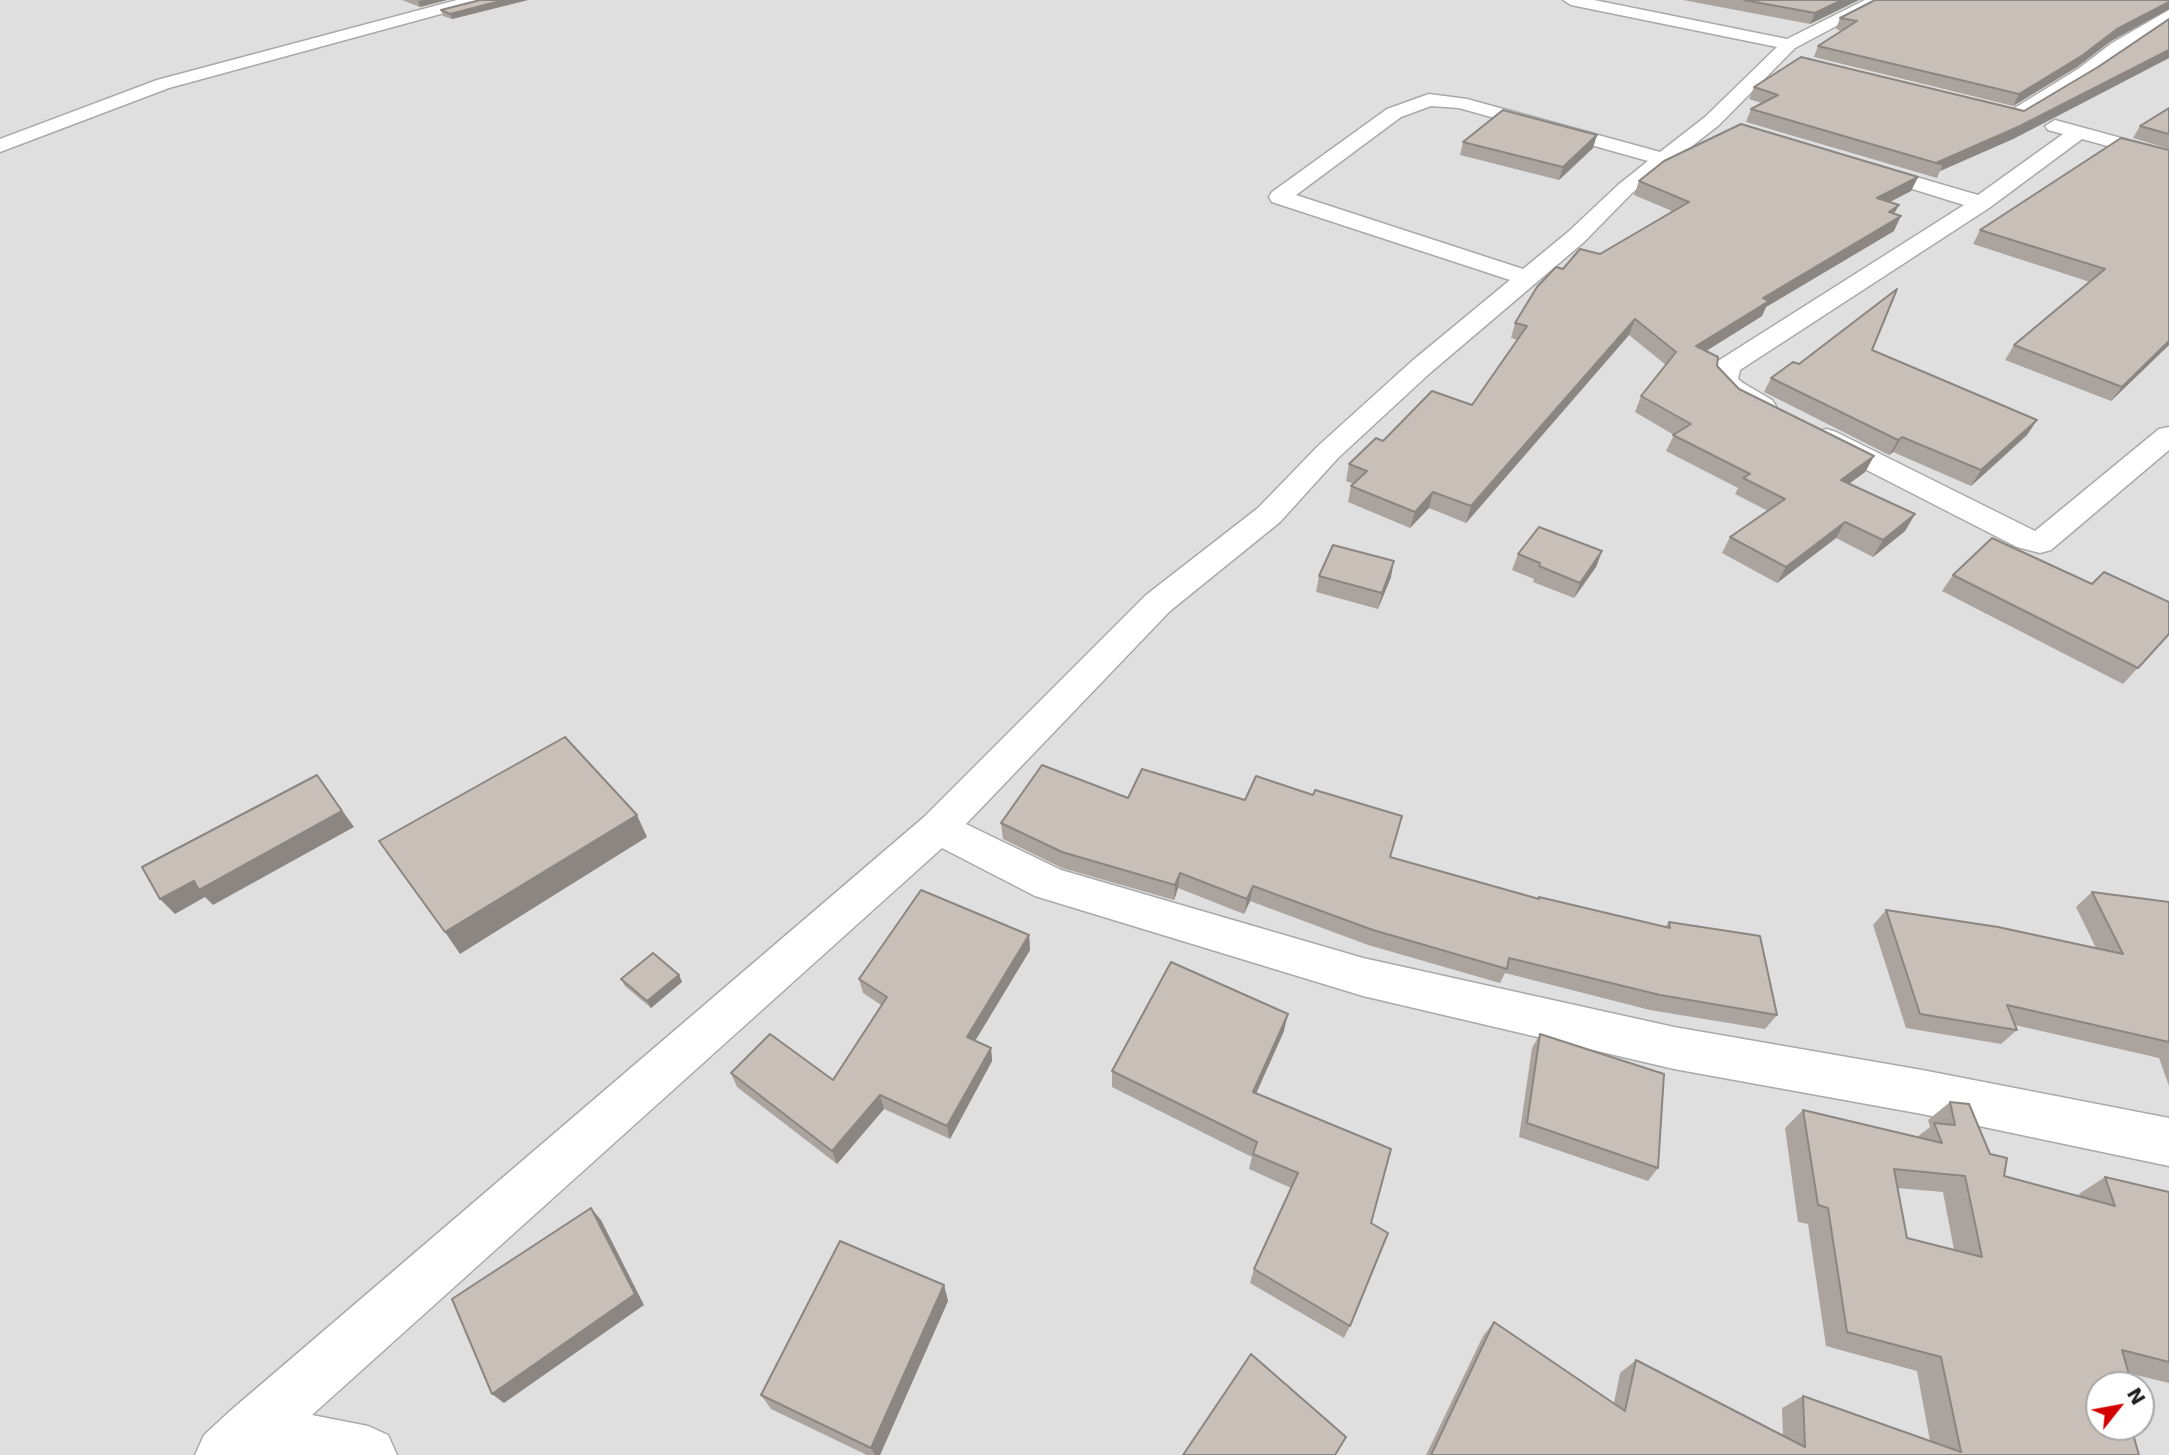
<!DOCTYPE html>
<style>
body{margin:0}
#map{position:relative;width:2169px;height:1455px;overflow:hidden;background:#f2efe9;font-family:"DejaVu Sans",sans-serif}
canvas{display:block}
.north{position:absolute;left:2085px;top:1371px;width:70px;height:70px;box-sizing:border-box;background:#fff;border:2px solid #a7a7a7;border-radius:50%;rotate:59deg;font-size:19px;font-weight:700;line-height:28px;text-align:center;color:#222}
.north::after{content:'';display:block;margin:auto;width:24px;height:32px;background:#d40000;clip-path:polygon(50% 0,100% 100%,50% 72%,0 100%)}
</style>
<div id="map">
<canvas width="2169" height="1455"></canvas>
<div class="north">N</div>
</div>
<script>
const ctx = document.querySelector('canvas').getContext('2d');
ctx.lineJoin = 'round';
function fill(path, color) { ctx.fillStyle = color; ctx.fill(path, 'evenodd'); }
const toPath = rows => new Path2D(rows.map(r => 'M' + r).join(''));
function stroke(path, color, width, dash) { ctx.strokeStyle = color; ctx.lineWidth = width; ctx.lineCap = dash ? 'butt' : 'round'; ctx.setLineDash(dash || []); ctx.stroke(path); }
fill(toPath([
 [0,0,2169,0,2169,1455,0,1455],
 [2099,1385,2141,1385,2141,1427,2099,1427]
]), '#e0dfdf');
const minor = toPath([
 [457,0,483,0,481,3,169,88,0,152,0,139,157,80,457,0],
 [1563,0,1594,0,1787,39,1865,0,1885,0,1795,48,1719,125,1632,193,1584,242,1430,373,1338,458,1280,522,1170,611,966,824,1061,870,1363,958,1674,1027,1922,1070,2169,1118,2169,1166,1922,1114,1674,1069,1363,996,1035,896,942,848,312,1415,368,1426,388,1435,397,1455,195,1455,204,1435,230,1411,924,817,1146,595,1258,508,1318,446,1412,361,1510,280,1272,202,1269,197,1272,192,1387,109,1429,94,1467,99,1660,152,1705,117,1777,47,1571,5,1563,0],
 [1431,106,1459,108,1648,161,1618,185,1568,232,1523,269,1296,195,1401,117,1431,106],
 [2169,10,2169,22,2124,51,2090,77,2023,119,2016,121,1977,112,1968,106,1977,100,2013,109,2078,69,2112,43,2169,10],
 [2055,120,2169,151,2169,163,2082,139,1989,208,1740,370,1738,379,1743,383,1772,400,1776,406,1772,412,1762,414,1752,412,1723,395,1716,386,1712,380,1718,361,1964,205,1861,173,1858,169,1861,165,1875,165,1978,195,2063,134,2048,130,2045,126,2055,120],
 [2169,427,2169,450,2051,550,2040,553,2017,547,1816,444,1812,438,1816,432,1826,429,1836,432,2035,531,2159,429,2169,427]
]);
stroke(minor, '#a9a9a9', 3);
fill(minor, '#fff');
fill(toPath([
 [402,0,447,0,420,7],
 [480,0,528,0,452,19,443,16,441,10],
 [1683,0,1859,0,1810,24],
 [2169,0,2169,9,2111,41,2077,67,2013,106,1814,57,1818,46,1842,31,1836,29,1840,18],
 [2169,19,2169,58,2013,139,1940,171,1937,178,1746,122,1751,109,1762,103,1749,99,1754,87,2024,111,2098,67],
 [2169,108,2169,149,2133,138,2140,126],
 [1463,142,1593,148,1559,180,1460,155],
 [2169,150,2169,345,2111,401,2005,360,2014,345,2090,282,1973,244,1980,230],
 [1918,177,1911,191,1890,202,1894,214,1894,231,1766,307,1762,316,1706,351,1717,366,1739,389,1874,456,1865,472,1849,484,1915,514,1905,531,1873,557,1836,538,1777,583,1722,553,1730,537,1768,511,1735,494,1738,488,1666,451,1674,435,1635,412,1641,396,1666,365,1629,335,1466,523,1429,508,1410,528,1348,502,1351,486,1354,484,1346,481,1349,464,1383,441,1472,405,1517,340,1511,338,1515,323,1563,269,1600,254,1672,211,1634,195,1639,181],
 [1872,350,2037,420,2027,435,1971,486,1893,452,1889,455,1764,392,1771,378,1799,364],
 [1602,551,1596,567,1574,598,1533,582,1534,579,1512,570,1518,554],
 [1953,575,2092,584,2169,634,2123,684,1942,591],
 [1319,576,1391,577,1378,609,1316,592],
 [1128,798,1390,857,1538,899,1539,897,1665,927,1669,922,1777,1015,1765,1029,1650,1010,1505,973,1500,983,1368,945,1250,901,1244,914,1178,888,1174,900,1062,868,1003,839,1001,823],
 [2092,892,2169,902,2169,1086,2159,1058,2015,1025,2017,1030,2001,1044,1906,1028,1873,925,1886,910,2096,948,2076,907],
 [1029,935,1030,950,975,1041,991,1048,992,1061,950,1139,884,1109,837,1164,737,1087,731,1073,833,1080,881,1005,863,993,859,979],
 [679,975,682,982,651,1008,625,986,621,979],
 [1284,1031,1256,1094,1371,1223,1350,1326,1344,1338,1250,1283,1254,1269,1291,1188,1249,1169,1252,1157,1112,1087,1112,1071],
 [1540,1034,1658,1168,1648,1181,1519,1137,1532,1048],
 [1950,1102,1990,1154,2004,1176,2080,1197,2079,1194,2105,1177,2169,1192,2169,1383,2128,1373,2099,1427,2141,1427,2144,1430,2133,1434,2139,1455,1426,1455,1483,1336,1494,1322,1614,1403,1620,1373,1636,1360,1783,1436,1782,1408,1803,1396,1930,1441,1917,1371,1826,1346,1808,1224,1798,1222,1785,1128,1803,1110,1917,1137,1930,1127,1928,1120],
 [1897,1188,1943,1192,1954,1250,1907,1238],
 [944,1285,948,1301,880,1455,867,1455,771,1409,761,1395]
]), '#aba49e');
fill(toPath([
 [424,0,447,0,420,7,418,1],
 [504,0,528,0,452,19,450,14],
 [1842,0,1859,0,1810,24,1815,13],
 [2169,2,2169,9,2111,41,2077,67,2013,106,2019,94,2117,29],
 [2169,50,2169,58,2013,139,1940,171,1943,165,1936,163],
 [1597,135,1593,148,1559,180,1563,167],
 [1918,177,1911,191,1870,212,1877,198],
 [1899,205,1891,219,1889,212],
 [1901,216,1894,231,1766,307,1762,316,1690,361,1696,346,1763,298],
 [1635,319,1629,335,1466,523,1471,506],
 [2169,341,2169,345,2111,401,2122,387],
 [2037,420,2027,435,1971,486,1981,470],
 [1902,437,1893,452,1889,455,1898,440],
 [1874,456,1865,472,1832,496,1841,480],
 [1433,492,1429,508,1410,528,1415,512],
 [1915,514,1905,531,1873,557,1883,540],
 [1845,522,1836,538,1777,583,1786,567],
 [1602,551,1596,567,1574,598,1580,583],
 [1394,561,1391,577,1378,609,1382,593],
 [317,775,354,827,213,905,205,897,175,914,160,899],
 [637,815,647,837,460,954,445,932],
 [1180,873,1178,888,1174,900,1175,885],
 [1253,886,1250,901,1244,914,1247,899],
 [1029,935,1030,950,969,1051,967,1037],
 [679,975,682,982,651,1008,647,1001],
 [1288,1014,1284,1031,1249,1109,1253,1092],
 [991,1048,992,1061,950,1139,947,1126],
 [880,1095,884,1109,837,1164,832,1151],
 [591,1208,601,1220,644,1305,504,1403,492,1394],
 [944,1285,948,1301,880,1455,875,1455,871,1448]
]), '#8b8681');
const building = toPath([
 [480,0,504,0,450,14,441,10,480,0],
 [1744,0,1842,0,1815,13,1744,0],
 [1875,0,2169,0,2169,2,2117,29,2083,55,2019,94,1818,46,1857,21,1840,18,1875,0],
 [2169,19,2169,50,2020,126,1936,163,1943,165,1751,109,1778,95,1754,87,1801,57,2024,111,2098,67,2169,19],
 [2169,108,2169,134,2140,126,2169,108],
 [1503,110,1597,135,1563,167,1463,142,1503,110],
 [1741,124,1918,177,1877,198,1899,205,1889,212,1901,216,1763,298,1769,301,1696,346,1718,357,1717,366,1739,389,1874,456,1841,480,1915,514,1883,540,1845,522,1786,567,1730,537,1785,499,1743,478,1750,474,1673,435,1691,424,1641,396,1676,352,1635,319,1471,506,1433,492,1415,512,1351,486,1367,471,1349,464,1376,438,1383,441,1432,391,1472,405,1527,326,1515,323,1537,287,1556,267,1563,269,1580,249,1600,254,1689,202,1639,181,1664,161,1741,124],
 [2121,138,2169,150,2169,341,2122,387,2014,345,2105,269,1980,230,2121,138],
 [1897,289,1872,350,2037,420,1981,470,1902,437,1898,440,1771,378,1793,362,1799,364,1897,289],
 [1539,527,1602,551,1580,583,1539,566,1540,563,1518,554,1539,527],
 [1992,538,2092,584,2104,572,2169,602,2169,634,2138,668,1953,575,1992,538],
 [1333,545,1394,561,1382,593,1319,576,1333,545],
 [565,737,637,815,445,932,379,841,565,737],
 [1042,765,1128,798,1142,769,1245,800,1256,776,1313,795,1315,790,1402,816,1390,857,1539,899,1539,897,1670,928,1669,922,1760,936,1777,1015,1660,995,1509,958,1507,969,1373,930,1253,886,1247,899,1180,873,1175,885,1062,852,1001,823,1042,765],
 [317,775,342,811,199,890,194,881,160,899,142,867,317,775],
 [921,890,1029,935,967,1037,991,1048,947,1126,880,1095,832,1151,731,1073,770,1034,833,1080,887,997,859,979,921,890],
 [2092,892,2169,902,2169,1042,2007,1005,2017,1030,1920,1014,1886,910,1998,927,2123,954,2092,892],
 [653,953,679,975,647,1001,621,979,653,953],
 [1171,962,1288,1014,1253,1092,1391,1149,1371,1223,1388,1233,1350,1326,1254,1269,1298,1173,1253,1154,1257,1142,1112,1071,1171,962],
 [1540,1034,1664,1074,1658,1168,1527,1123,1540,1034],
 [1950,1102,1969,1104,1990,1154,2007,1158,2004,1176,2115,1206,2105,1177,2169,1192,2169,1362,2122,1350,2132,1385,2099,1385,2099,1427,2131,1427,2139,1455,1431,1455,1494,1322,1625,1411,1636,1360,1805,1447,1803,1396,1961,1452,1941,1357,1847,1332,1828,1208,1818,1205,1803,1110,1942,1143,1934,1123,1955,1125,1950,1102],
 [1894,1169,1965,1176,1982,1257,1907,1238,1894,1169],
 [591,1208,635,1294,492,1394,452,1299,591,1208],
 [840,1241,944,1285,871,1448,761,1395,840,1241],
 [1251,1354,1346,1437,1335,1455,1183,1455,1251,1354],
 [2141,1418,2144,1430,2134,1427,2141,1427,2141,1418]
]);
fill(building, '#c7bfb8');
stroke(building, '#8b8681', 2);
</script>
